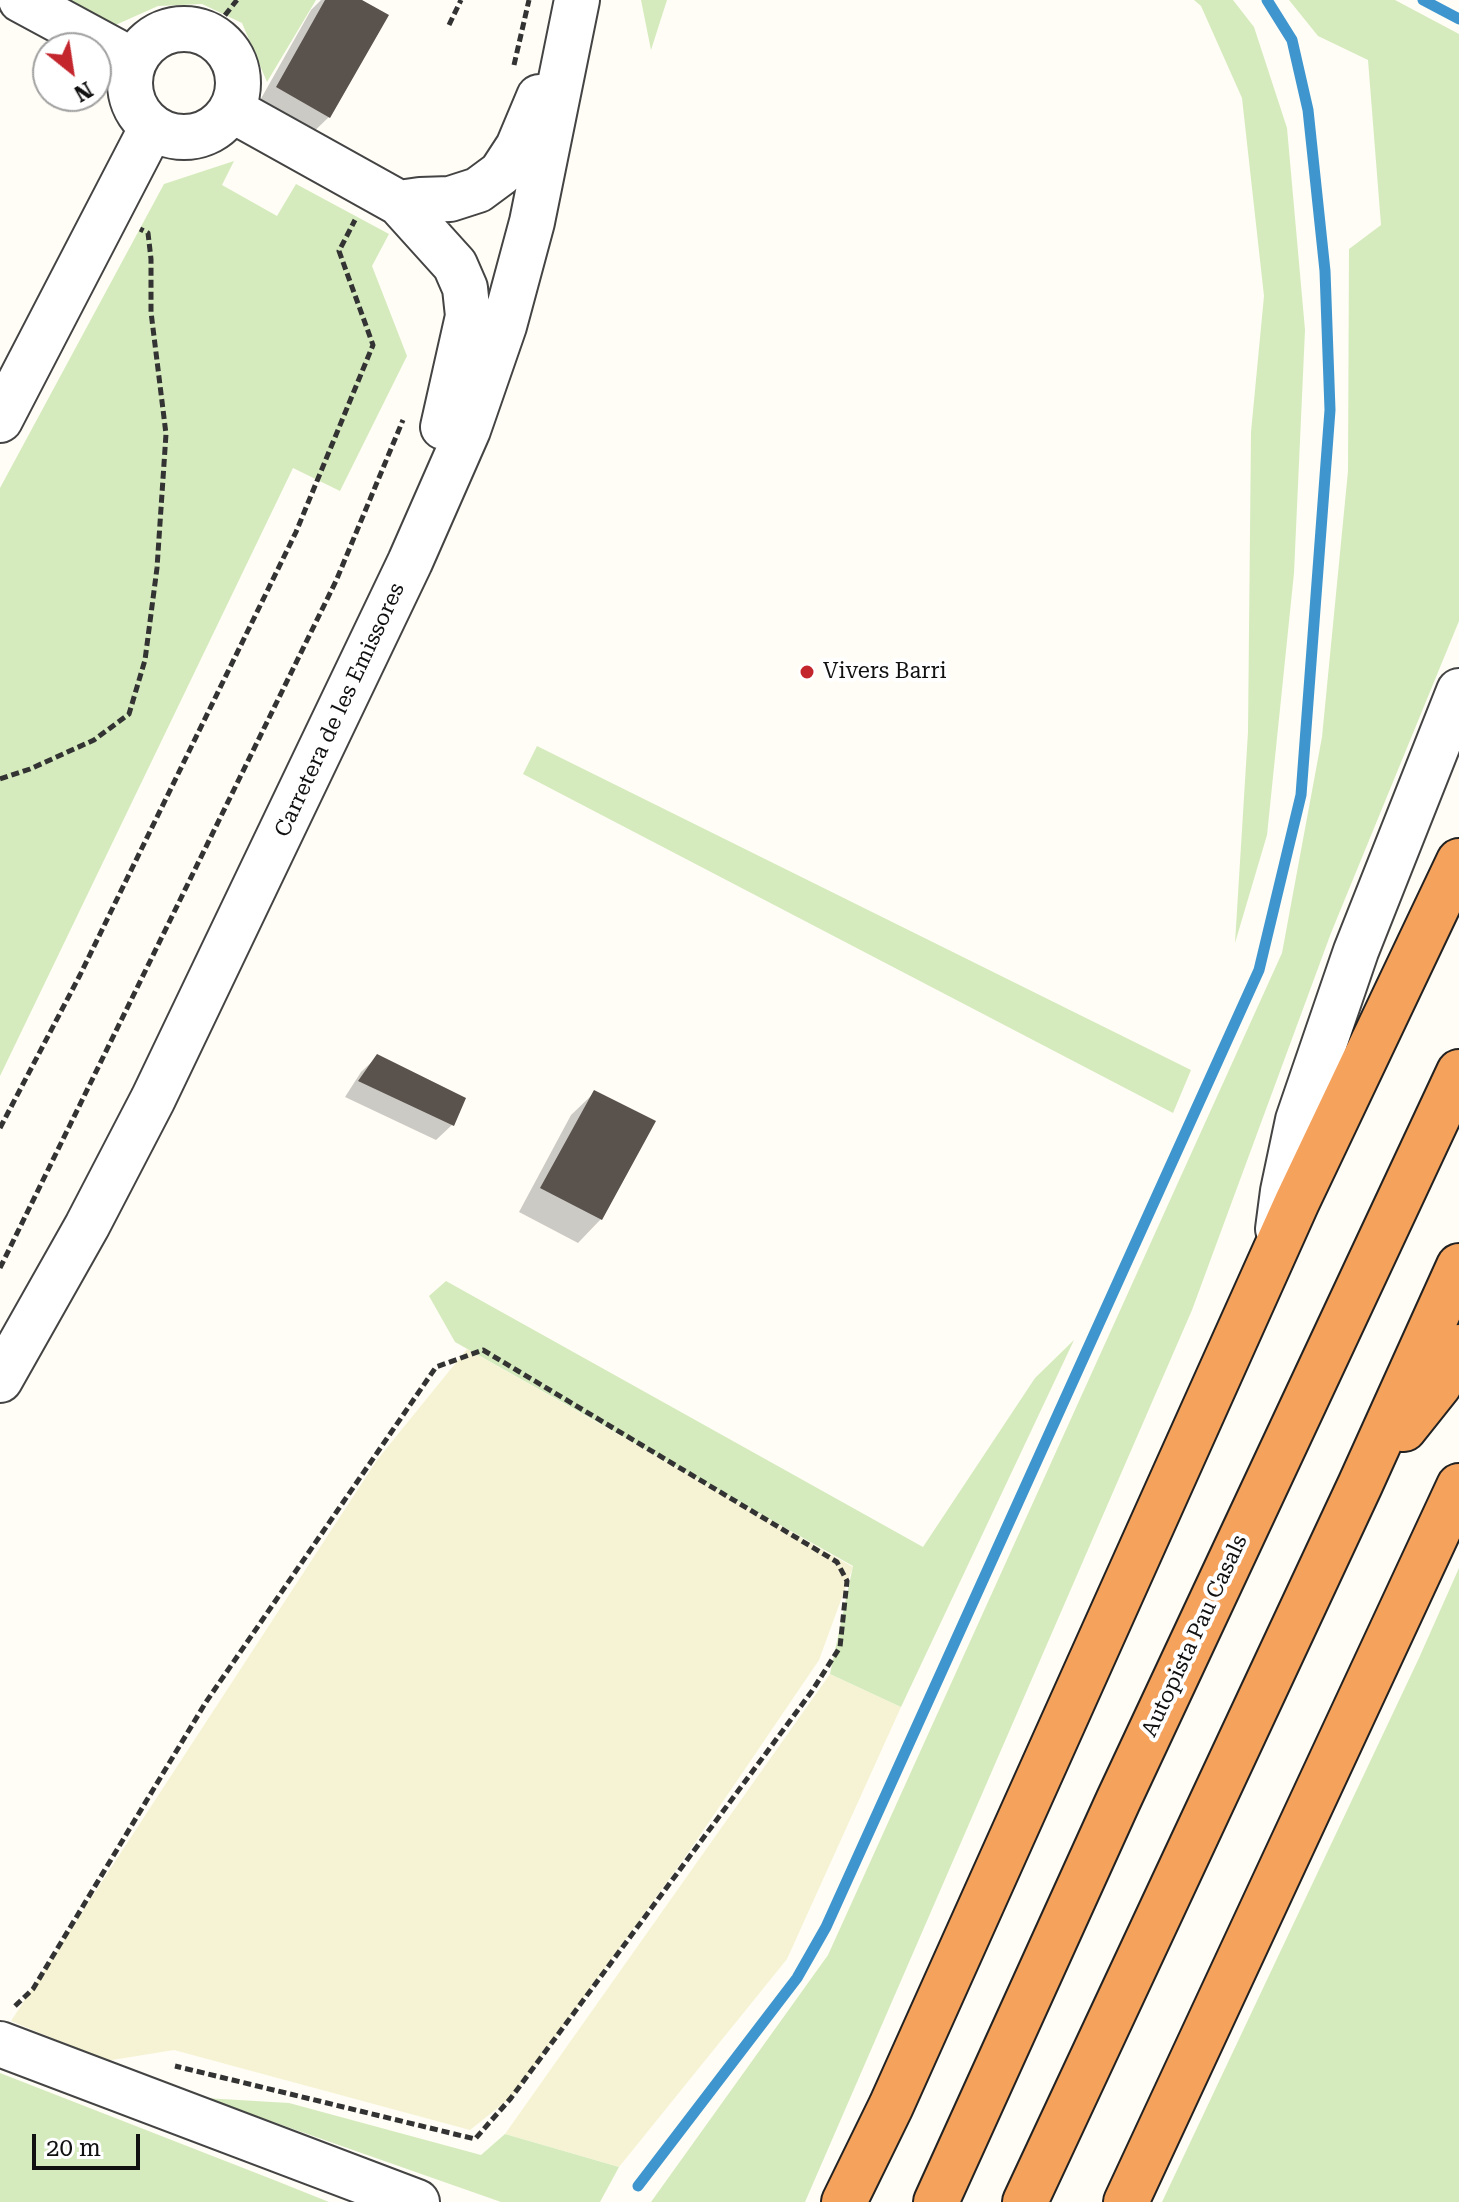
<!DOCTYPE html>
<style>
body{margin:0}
#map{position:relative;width:1459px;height:2202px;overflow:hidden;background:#fffdf5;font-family:"Roboto Serif",serif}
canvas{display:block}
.north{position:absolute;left:32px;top:32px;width:80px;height:80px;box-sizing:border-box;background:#fff;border:2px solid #a0a0a0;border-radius:50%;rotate:150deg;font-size:22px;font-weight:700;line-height:32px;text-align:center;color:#111}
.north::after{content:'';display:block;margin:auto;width:28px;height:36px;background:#c4262e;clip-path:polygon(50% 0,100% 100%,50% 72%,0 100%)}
.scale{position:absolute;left:32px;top:2134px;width:108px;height:36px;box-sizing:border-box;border:4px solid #111;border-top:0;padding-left:10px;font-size:24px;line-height:28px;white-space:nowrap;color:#111;-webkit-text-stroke:6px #fff;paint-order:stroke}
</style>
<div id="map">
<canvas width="1459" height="2202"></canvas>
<div class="north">N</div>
<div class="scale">20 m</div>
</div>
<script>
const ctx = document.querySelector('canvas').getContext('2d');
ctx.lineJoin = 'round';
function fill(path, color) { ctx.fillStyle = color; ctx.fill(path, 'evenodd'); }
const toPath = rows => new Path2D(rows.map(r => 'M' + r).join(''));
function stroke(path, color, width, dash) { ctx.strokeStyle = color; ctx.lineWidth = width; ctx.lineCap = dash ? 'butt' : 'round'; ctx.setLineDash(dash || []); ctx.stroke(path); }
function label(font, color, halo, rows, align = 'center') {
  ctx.font = font + ' "Roboto Serif",serif'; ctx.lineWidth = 8; ctx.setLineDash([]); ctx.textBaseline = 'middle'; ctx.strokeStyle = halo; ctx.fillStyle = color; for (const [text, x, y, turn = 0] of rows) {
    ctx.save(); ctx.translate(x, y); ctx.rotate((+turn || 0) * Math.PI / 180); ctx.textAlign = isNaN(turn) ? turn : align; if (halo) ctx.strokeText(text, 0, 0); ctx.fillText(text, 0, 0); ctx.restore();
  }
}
fill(toPath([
 [467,1349,853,1567,819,1660,690,1850,514,2095,470,2130,174,2050,106,2061,11,2021,377,1460],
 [830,1674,901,1707,787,1959,619,2167,505,2134]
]), '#f6f3d4');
fill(toPath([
 [61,0,316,0,267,82,242,23,202,4,158,6,111,27],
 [641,0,667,0,651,50],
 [1194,0,1233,0,1254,27,1287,128,1305,330,1294,573,1267,835,1235,943,1248,732,1251,432,1264,296,1242,98,1201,6],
 [1289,0,1395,0,1459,34,1459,621,1331,933,1192,1310,805,2202,651,2202,828,1955,1282,953,1322,737,1348,471,1349,249,1381,225,1368,60,1318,36],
 [234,161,222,185,277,216,296,184,389,234,372,266,407,356,340,491,293,468,0,1076,0,488,164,184],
 [537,746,1191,1070,1173,1113,523,774],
 [446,1281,923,1547,1035,1378,1074,1340,901,1707,830,1674,853,1566,455,1342,429,1296],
 [1459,1568,1459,2202,1162,2202,1419,1658],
 [0,2073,274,2180,329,2202,0,2202],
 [205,2098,289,2103,481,2155,505,2134,619,2167,600,2202,501,2202]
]), '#d5ebbd');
fill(toPath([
 [321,0,358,0,329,117,305,140,254,111,311,10],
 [377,1057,452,1125,436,1140,345,1097,361,1072],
 [595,1092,601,1219,578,1243,519,1212,571,1115]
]), '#0003');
stroke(toPath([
 [1423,0,1459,19],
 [638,2186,797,1978,826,1927,1259,970,1301,795,1330,410,1325,271,1308,110,1292,40,1267,0]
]), '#3f96cf', 11);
fill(toPath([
 [325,0,362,0,389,15,330,118,276,87],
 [377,1054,466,1098,454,1126,358,1081],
 [594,1090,656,1121,602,1220,540,1188]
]), '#5a524d');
const minor = toPath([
 [21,0,134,61],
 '130 83a54 54 0 1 1 108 0a54 54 0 1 1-108 0Z',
 [232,110,399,203,455,265,465,288,468,316,443,427],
 [399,203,420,200,450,199,478,190,501,173,518,147,539,97],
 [0,420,152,127],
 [1278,1229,1283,1191,1298,1120,1356,951,1459,691],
 [0,1380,87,1226,153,1099,410,562,468,430,504,326,532,222,577,0],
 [0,2044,417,2202]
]);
const highway = toPath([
 [1404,1429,1439,1385,1459,1347],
 [844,2202,891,2106,1297,1202,1459,861],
 [936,2202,1118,1801,1459,1072],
 [1025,2202,1360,1485,1459,1266],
 [1126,2202,1459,1486]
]);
stroke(minor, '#444', 48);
stroke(highway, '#222', 48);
stroke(toPath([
 [449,25,461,0],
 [210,34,237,0],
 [514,65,529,0],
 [0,779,30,769,94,740,129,714,145,660,157,568,166,434,151,312,151,259,148,233,140,229],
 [0,1128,80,975,296,532,373,345,339,251,355,220],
 [0,1268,336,581,403,420],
 [15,2006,33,1989,206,1702,436,1367,483,1350,837,1562,847,1581,840,1647,812,1691,511,2098,475,2139,175,2066]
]), '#333', 5, [8, 4]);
stroke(minor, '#fff', 44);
stroke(highway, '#f5a25d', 44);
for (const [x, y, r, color] of [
 [807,672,8,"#c4262e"]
]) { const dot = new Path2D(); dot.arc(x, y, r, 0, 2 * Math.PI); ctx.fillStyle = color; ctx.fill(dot); stroke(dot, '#fff', 3); }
label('22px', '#111', '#fff', [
 ["Vivers Barri",823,672]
], 'left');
label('22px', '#111', '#fff', [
 ["Carretera de les Emissores",340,710,-65],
 ["Autopista Pau Casals",1195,1636,-65]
]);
</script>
